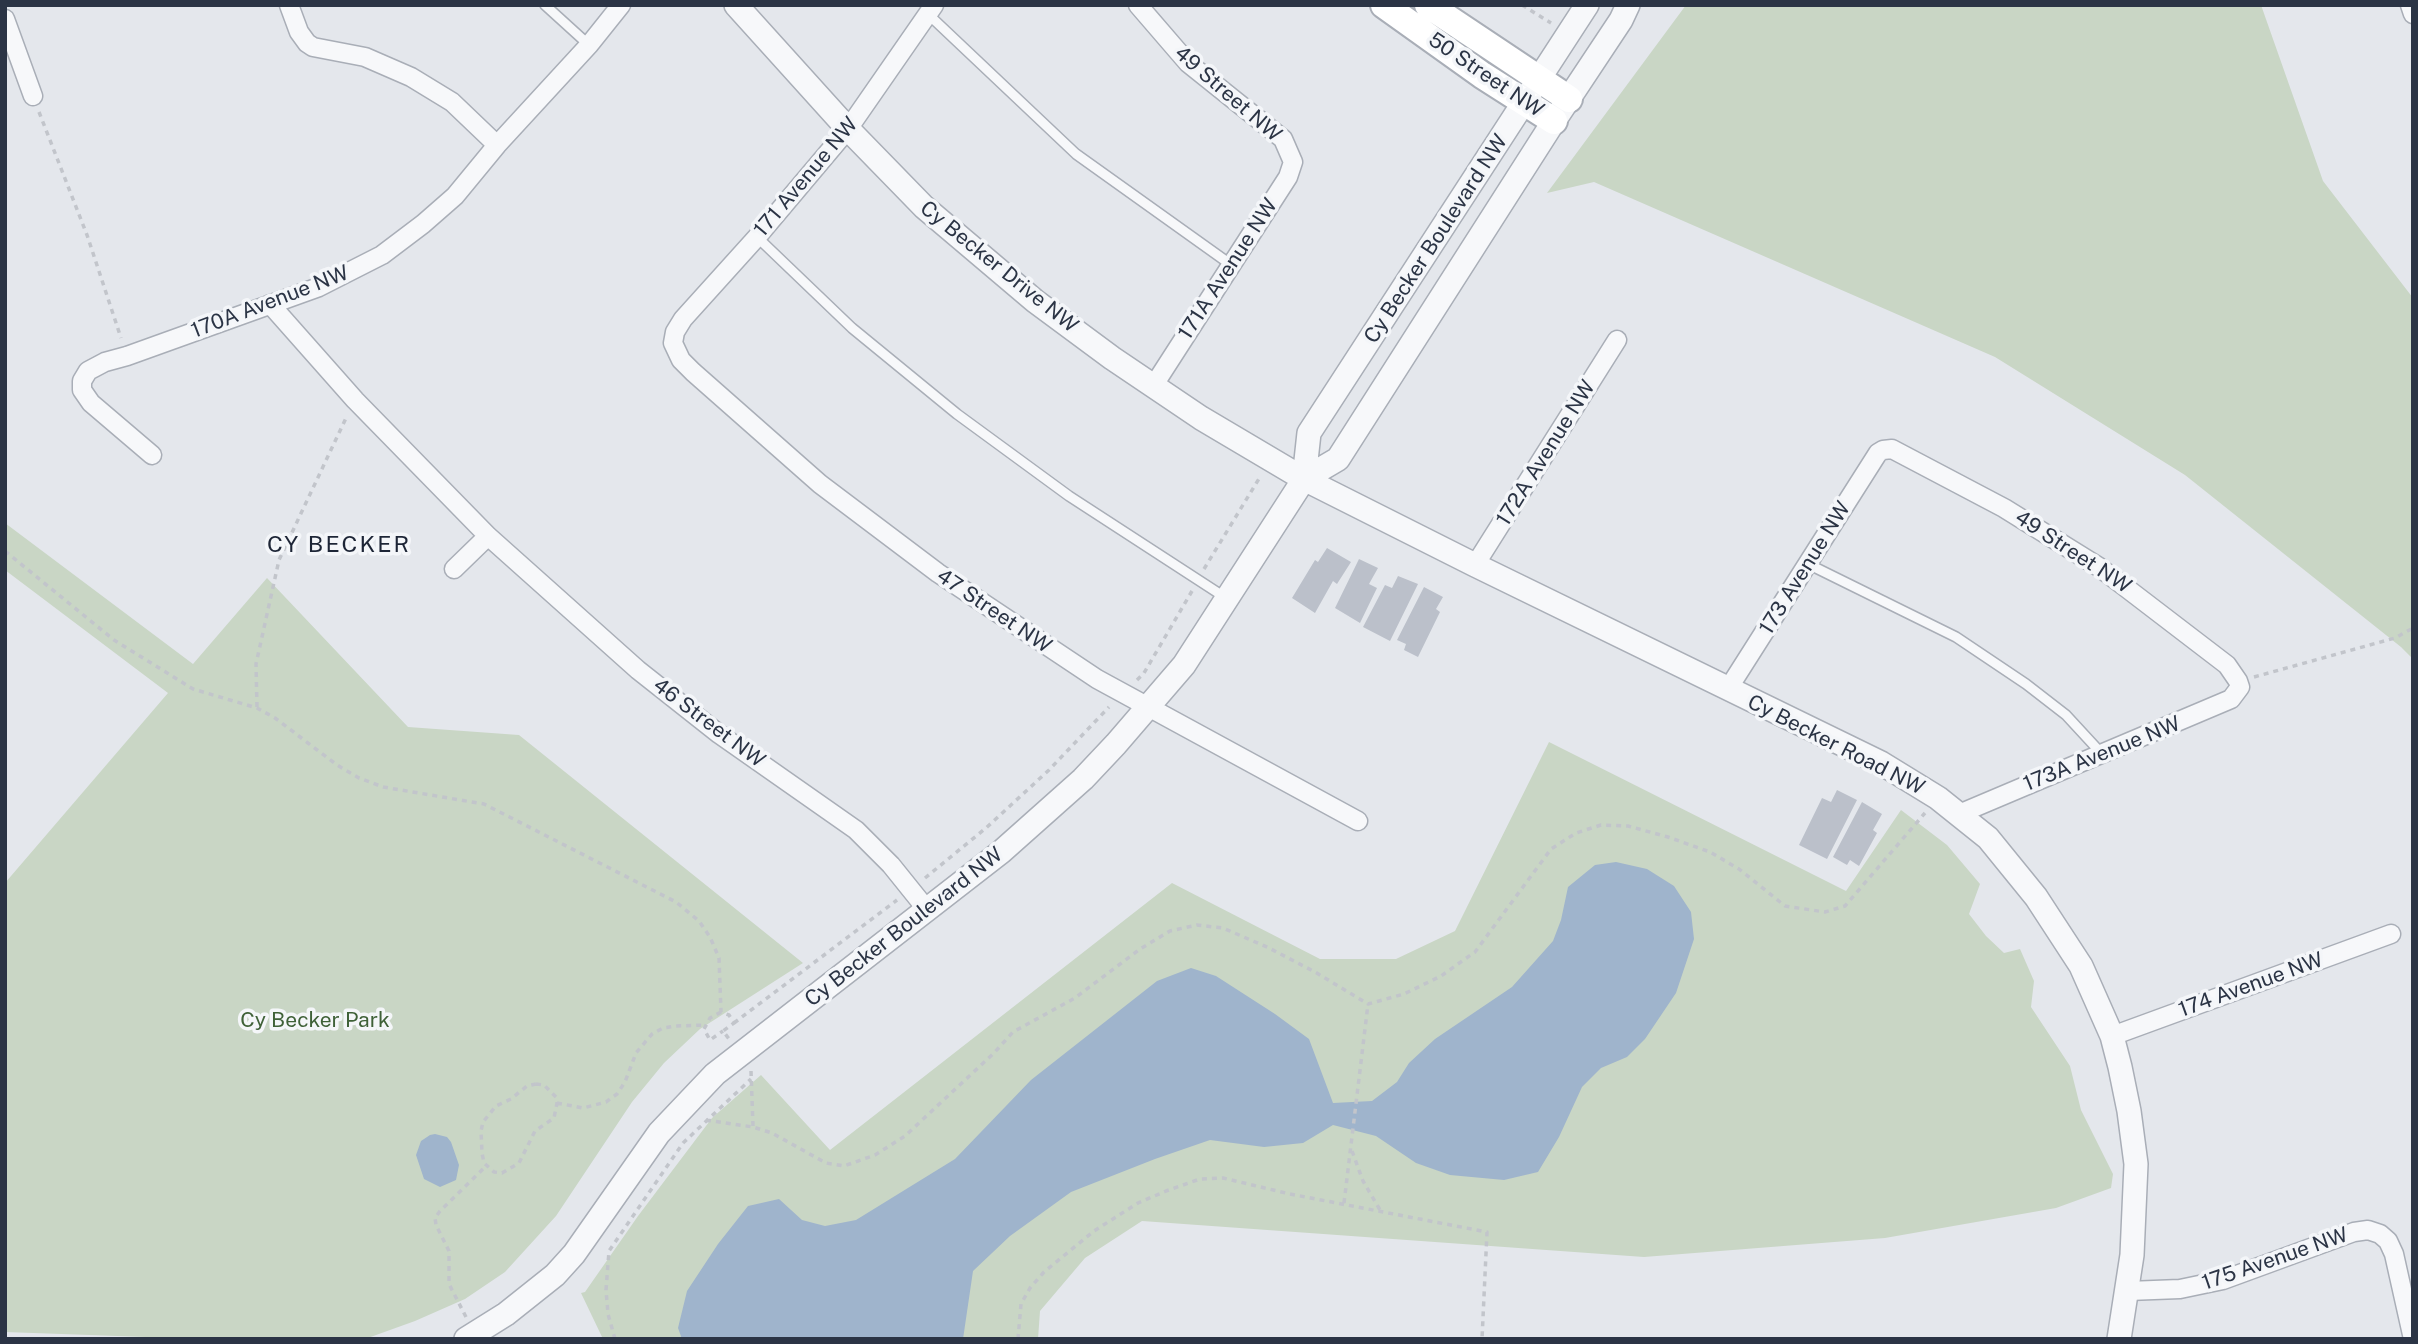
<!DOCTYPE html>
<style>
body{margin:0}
#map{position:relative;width:2418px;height:1344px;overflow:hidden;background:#e4e7ec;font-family:"Public Sans",sans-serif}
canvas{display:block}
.frame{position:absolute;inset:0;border:7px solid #2b3445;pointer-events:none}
</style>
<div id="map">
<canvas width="2418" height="1344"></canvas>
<div class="frame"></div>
</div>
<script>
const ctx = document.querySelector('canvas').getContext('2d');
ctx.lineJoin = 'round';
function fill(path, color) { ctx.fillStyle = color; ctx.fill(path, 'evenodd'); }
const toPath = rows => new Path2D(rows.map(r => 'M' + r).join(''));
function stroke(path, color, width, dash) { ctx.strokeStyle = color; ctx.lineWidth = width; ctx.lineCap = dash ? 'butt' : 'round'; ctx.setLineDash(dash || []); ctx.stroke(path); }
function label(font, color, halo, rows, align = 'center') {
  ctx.font = font + ' "Public Sans",sans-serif'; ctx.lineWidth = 7; ctx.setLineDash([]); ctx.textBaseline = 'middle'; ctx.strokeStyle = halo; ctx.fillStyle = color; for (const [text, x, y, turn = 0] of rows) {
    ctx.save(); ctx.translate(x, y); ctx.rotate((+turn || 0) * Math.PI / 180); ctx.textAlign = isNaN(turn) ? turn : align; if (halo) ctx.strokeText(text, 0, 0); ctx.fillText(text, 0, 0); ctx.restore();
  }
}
fill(toPath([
 [1686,5,2261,5,2323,181,2413,298,2413,659,2401,647,2185,475,1995,357,1594,182,1547,193],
 [5,523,193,664,267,578,408,727,519,735,803,963,700,1029,664,1063,632,1102,556,1216,505,1272,465,1299,415,1321,365,1339,202,1339,5,1332,5,883,168,693,5,570],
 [1549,742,1846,891,1901,810,1947,845,1980,884,1969,914,1986,936,2004,953,2020,949,2034,981,2031,1007,2070,1066,2081,1110,2113,1174,2111,1188,2056,1208,1885,1238,1644,1257,1142,1221,1085,1258,1040,1311,1038,1339,603,1339,581,1293,585,1292,638,1216,712,1118,761,1075,830,1150,1172,883,1320,959,1396,959,1455,931]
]), '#c9d6c5');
fill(toPath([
 [1616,862,1647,869,1674,886,1691,912,1694,939,1676,993,1645,1039,1627,1057,1601,1068,1582,1087,1559,1137,1538,1172,1504,1180,1450,1175,1416,1163,1376,1136,1333,1125,1303,1143,1264,1147,1210,1140,1155,1159,1071,1192,1010,1236,973,1271,963,1339,682,1339,678,1328,687,1291,718,1244,748,1206,779,1199,802,1220,825,1226,856,1220,955,1159,1031,1080,1157,981,1191,968,1216,976,1275,1014,1309,1039,1333,1103,1372,1101,1397,1082,1409,1063,1435,1039,1512,987,1553,941,1561,920,1568,887,1595,865],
 [435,1134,447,1137,451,1142,459,1165,456,1180,440,1187,424,1179,416,1155,421,1141,430,1135]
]), '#9fb4cc');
fill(toPath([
 [1327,548,1351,562,1337,584,1333,581,1315,613,1292,598,1315,560,1318,562],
 [1359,559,1378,568,1369,584,1377,588,1360,623,1335,608],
 [1398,576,1418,584,1390,641,1363,627,1385,585,1392,588],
 [1424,587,1443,597,1436,609,1440,612,1418,657,1404,650,1406,644,1397,640],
 [1837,790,1857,800,1827,859,1799,845,1822,798,1831,802],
 [1862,802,1882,814,1873,830,1877,833,1859,866,1850,860,1847,865,1833,857]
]), '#bbc0ca');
const service = toPath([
 [545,5,589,45],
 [929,15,1076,154,1230,264],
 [757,237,852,328,957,414,1069,496,1226,598],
 [1808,564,1956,637,2026,684,2066,715,2102,754]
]);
const minor = toPath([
 [289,5,299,32,307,43,313,47,365,57,411,77,452,102,497,145],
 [934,5,848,129,757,237,683,319,675,332,673,343,681,360,693,372,820,484,938,573,1097,679,1358,821],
 [1138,5,1188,63,1283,139,1293,162,1288,177,1154,385],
 [2410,5,2413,14],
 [5,19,33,96],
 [270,304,355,400,488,536,638,670,719,734,856,830,891,865,928,911],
 [152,455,91,403,82,390,82,381,88,371,105,362,127,356,319,287,382,255,423,224,455,196,497,145,589,45,621,5],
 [1475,565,1617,340],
 [454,569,488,536],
 [1728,689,1878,453,1883,450,1892,449,2004,508,2099,567,2227,665,2238,681,2240,687,2231,699,1959,814],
 [2112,1036,2391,934],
 [2128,1291,2180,1289,2223,1280,2354,1232,2368,1230,2380,1234,2388,1241,2394,1254,2413,1339]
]);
const tertiary = toPath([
 [736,5,848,129,924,207,1035,301,1112,358,1201,418,1304,479,1475,565,1881,763,1938,798,1988,838,2036,897,2081,966,2112,1036,2120,1067,2129,1111,2136,1164,2132,1255,2119,1339],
 [1304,479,1338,459,1554,121,1621,20,1628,5],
 [466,1339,506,1314,555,1275,574,1254,659,1133,715,1074,1001,852,1083,779,1116,744,1184,665,1304,479,1309,433,1587,5]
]);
const secondary = toPath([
 [1384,5,1482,75,1554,121],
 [1428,5,1569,99]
]);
stroke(service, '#a9aeb7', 12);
stroke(minor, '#a9aeb7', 21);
stroke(tertiary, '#a9aeb7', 26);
stroke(secondary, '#a9aeb7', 30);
stroke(toPath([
 [1522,5,1551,23],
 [39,112,87,235,121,338],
 [5,551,114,640,193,689,257,708,275,718,337,765,359,778,383,787,484,804,676,902,699,921,710,937,719,958,721,1012,729,1015,734,1023,723,1031,729,1039],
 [1204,569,1260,477],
 [2254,677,2395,638,2413,628],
 [1137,680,1144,673,1192,591],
 [257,707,256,664,279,560,346,418],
 [925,878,986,828,1049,770,1109,707],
 [721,1012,710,1018,704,1029,710,1040,723,1031],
 [734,1023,897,900],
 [751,1071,753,1126],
 [536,1084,544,1085,556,1097,557,1103,554,1118,535,1131,519,1163,502,1173,494,1172,484,1163,482,1153,481,1131,483,1122,496,1106,511,1099,527,1086,536,1084],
 [557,1103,583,1108,606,1102,617,1094,625,1082,636,1053,652,1034,663,1028,676,1026,705,1025],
 [706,1120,753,1127,772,1133,826,1163,844,1166,875,1155,905,1136,994,1053,1013,1032,1075,998,1140,949,1170,931,1197,925,1223,928,1269,948,1315,972,1368,1004,1404,994,1441,976,1475,952,1551,849,1576,833,1601,825,1628,826,1668,837,1710,852,1739,869,1785,906,1825,912,1845,906,1925,813],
 [1352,1151,1363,1181,1380,1210],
 [1344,1203,1368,1004],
 [466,1317,449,1284,449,1251,436,1225,435,1218,440,1211,487,1165],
 [615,1339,608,1314,606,1290,609,1251,683,1143,751,1079],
 [1018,1339,1021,1304,1030,1288,1044,1272,1094,1231,1138,1203,1166,1191,1200,1179,1223,1178,1290,1194,1487,1232,1482,1339]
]), '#c2c5cb', 3.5, [5, 5]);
stroke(service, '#f7f8fa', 9);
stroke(minor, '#f7f8fa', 18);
stroke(tertiary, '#f7f8fa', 23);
stroke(secondary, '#fff', 26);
label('21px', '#2b3445', '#f4f6f9', [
 ["50 Street NW",1486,75,34],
 ["49 Street NW",1228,94,41],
 ["171 Avenue NW",806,177,-50],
 ["Cy Becker Boulevard NW",1436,239,-57],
 ["Cy Becker Drive NW",999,267,39],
 ["171A Avenue NW",1228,269,-57],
 ["170A Avenue NW",270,302,-21],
 ["172A Avenue NW",1546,453,-58],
 ["49 Street NW",2073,552,33],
 ["173 Avenue NW",1805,568,-58],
 ["47 Street NW",994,611,34],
 ["46 Street NW",709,723,37],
 ["Cy Becker Road NW",1836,745,27],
 ["173A Avenue NW",2102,754,-22],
 ["Cy Becker Boulevard NW",904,927,-38],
 ["174 Avenue NW",2251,985,-20],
 ["175 Avenue NW",2275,1259,-19]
]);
label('21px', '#3f6138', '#f4f6f9', [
 ["Cy Becker Park",315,1021]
]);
ctx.letterSpacing = '2px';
label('23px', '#1d2536', '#f4f6f9', [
 ["CY BECKER",339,545]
]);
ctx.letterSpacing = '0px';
</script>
